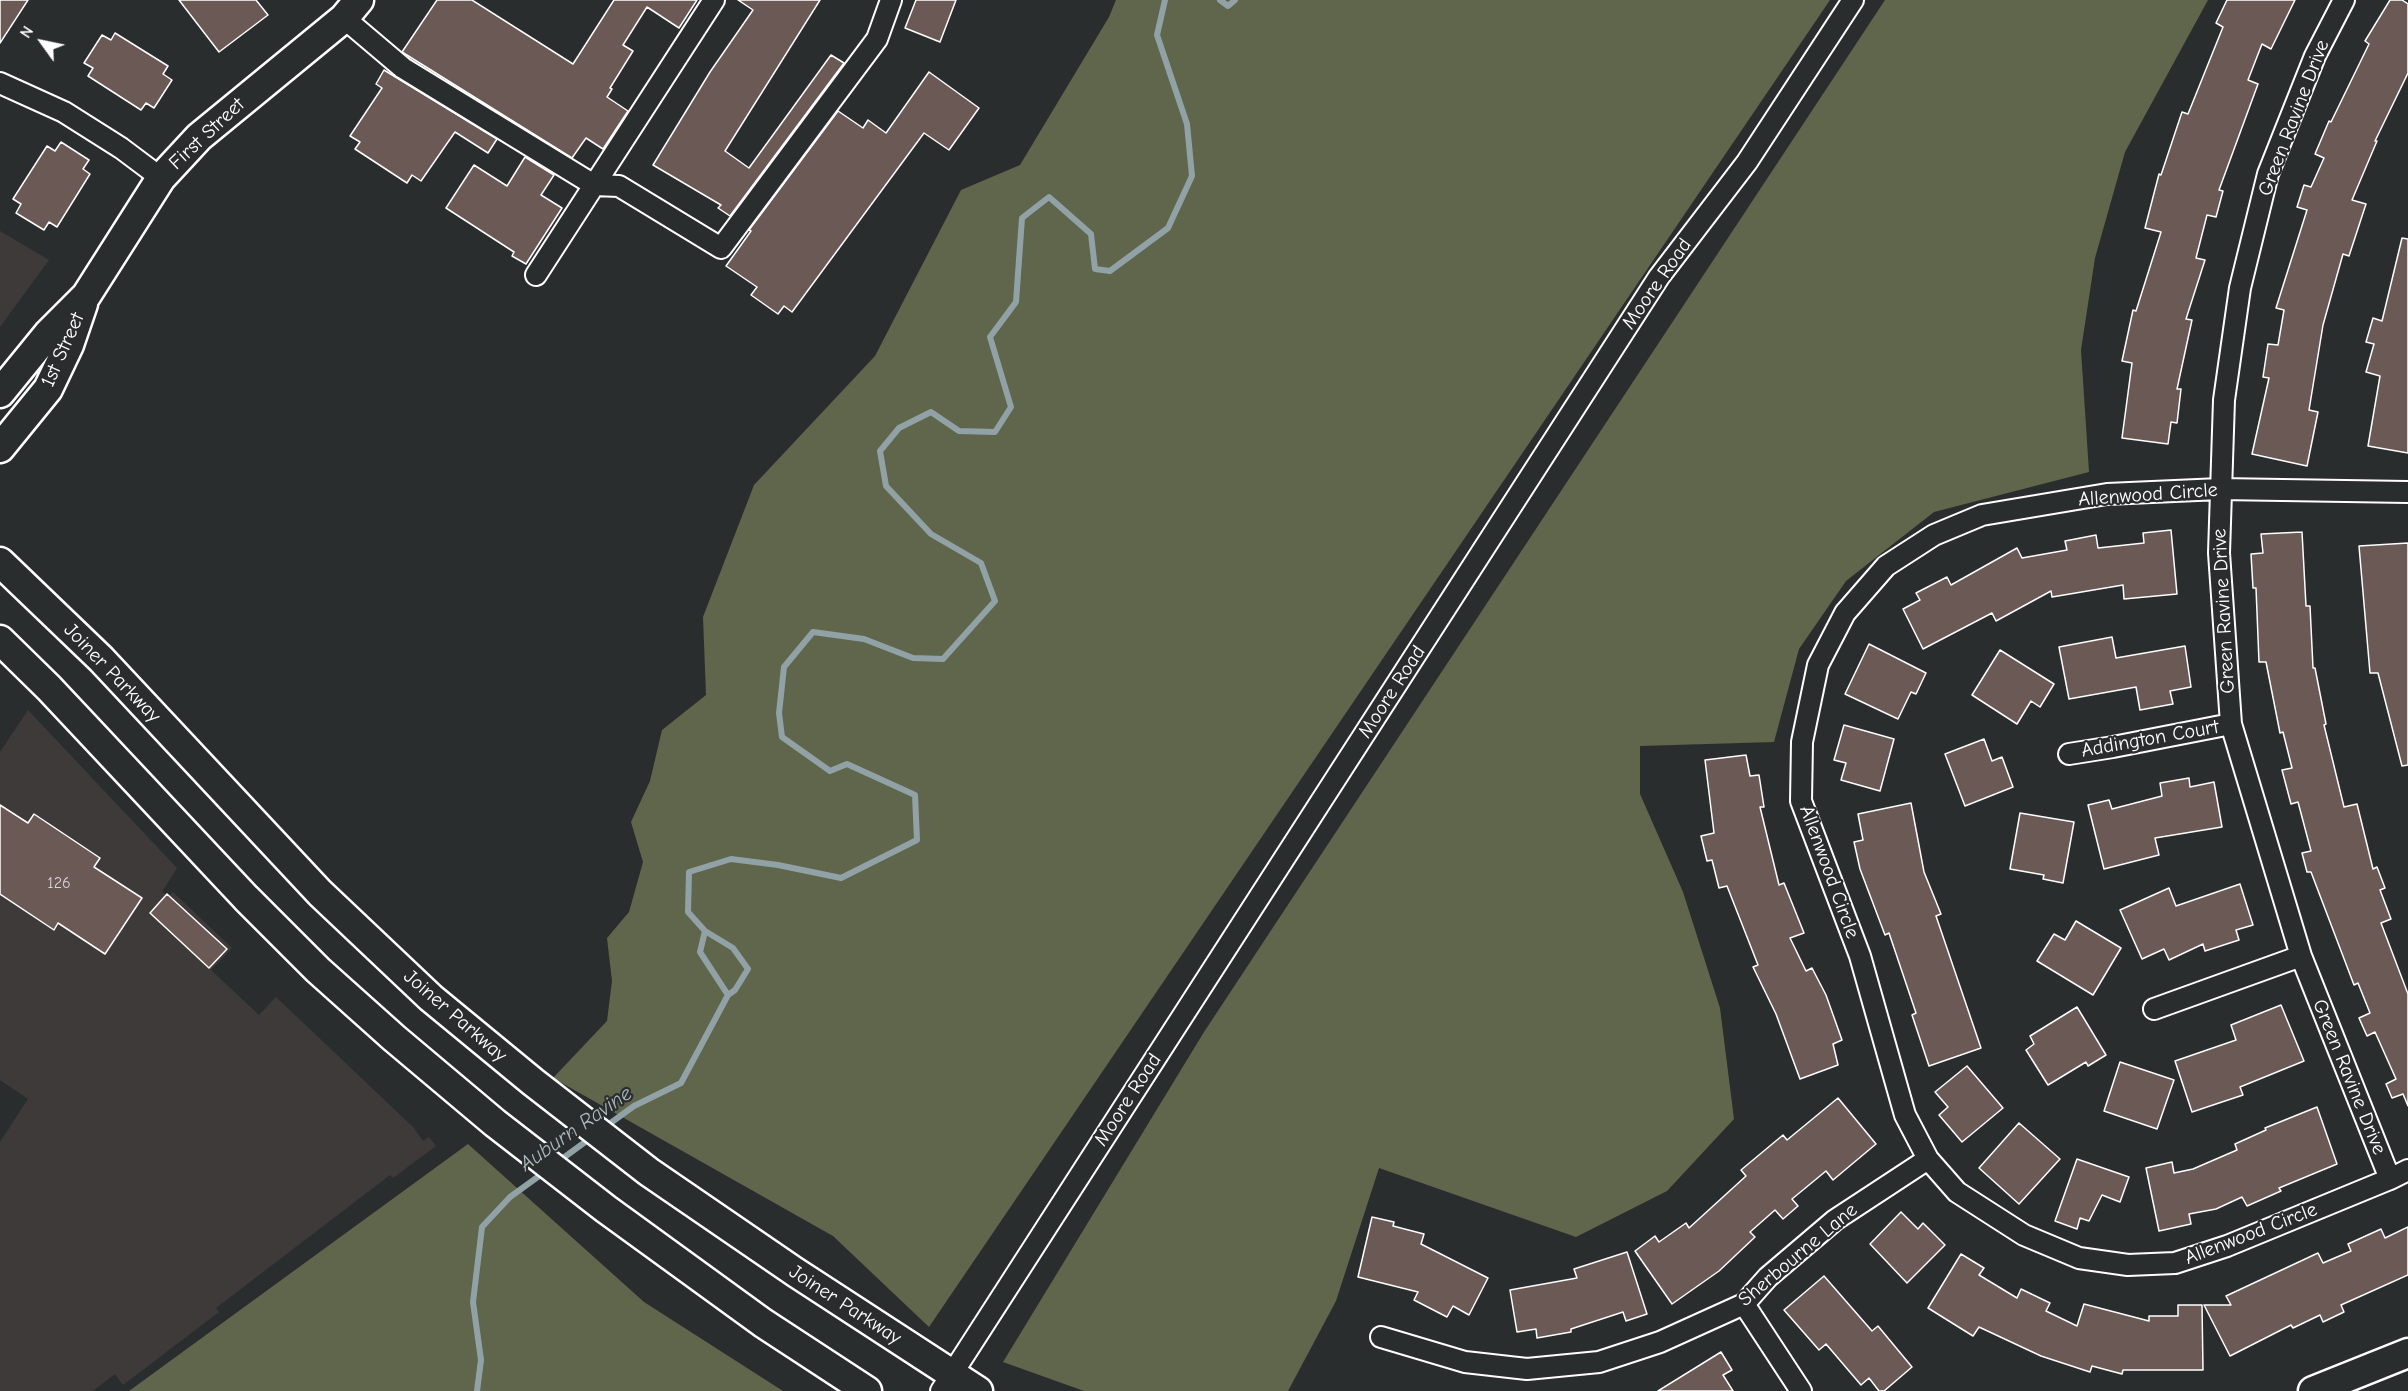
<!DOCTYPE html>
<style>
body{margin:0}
#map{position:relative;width:2408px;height:1391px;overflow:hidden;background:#2a2d2e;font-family:"Comic Neue",sans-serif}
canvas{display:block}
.north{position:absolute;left:12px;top:12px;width:60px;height:60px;-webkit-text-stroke:4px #2a2d2e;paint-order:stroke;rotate:303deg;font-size:16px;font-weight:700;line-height:24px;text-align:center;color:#fff}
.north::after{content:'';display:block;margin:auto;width:21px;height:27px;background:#fff;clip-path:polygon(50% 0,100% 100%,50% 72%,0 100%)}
</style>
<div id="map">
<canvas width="2408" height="1391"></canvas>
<div class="north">N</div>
</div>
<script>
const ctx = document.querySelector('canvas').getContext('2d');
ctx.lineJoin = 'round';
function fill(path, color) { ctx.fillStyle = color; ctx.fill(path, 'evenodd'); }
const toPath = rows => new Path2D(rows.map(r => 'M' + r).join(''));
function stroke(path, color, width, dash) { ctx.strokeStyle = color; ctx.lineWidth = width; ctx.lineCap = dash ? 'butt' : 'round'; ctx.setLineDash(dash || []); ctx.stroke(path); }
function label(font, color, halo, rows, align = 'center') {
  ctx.font = font + ' "Comic Neue",sans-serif'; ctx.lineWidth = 4.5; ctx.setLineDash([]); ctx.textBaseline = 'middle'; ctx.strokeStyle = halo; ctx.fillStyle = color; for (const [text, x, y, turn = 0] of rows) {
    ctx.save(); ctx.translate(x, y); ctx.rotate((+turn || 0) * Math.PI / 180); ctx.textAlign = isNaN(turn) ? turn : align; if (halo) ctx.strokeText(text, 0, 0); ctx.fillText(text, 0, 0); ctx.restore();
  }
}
fill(toPath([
 [0,231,49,260,0,327],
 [28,710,177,868,162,892,169,896,173,892,232,948,211,970,259,1015,276,997,413,1127,423,1141,429,1137,436,1146,393,1178,390,1175,216,1308,219,1312,123,1385,115,1374,93,1391,0,1391,0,1142,28,1099,0,1080,0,752]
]), '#3e3a3a');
fill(toPath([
 [1116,0,1830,0,929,1327,833,1236,553,1078,607,1021,612,981,607,938,629,912,643,862,631,822,650,781,662,730,706,695,703,617,754,485,875,356,961,190,1020,165,1109,17],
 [1885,0,2208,0,2125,152,2095,258,2081,350,2089,472,1934,512,1846,581,1799,649,1774,742,1640,746,1640,794,1683,892,1720,1008,1734,1119,1667,1191,1576,1237,1379,1168,1336,1301,1288,1391,1084,1391,1003,1362,1204,1032],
 [468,1144,644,1302,783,1391,129,1391]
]), '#60664c');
stroke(toPath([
 [1220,0,1228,6,1235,0],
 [705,931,733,948,748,969,735,990,728,995],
 [605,1127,634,1106,681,1083,728,995,700,952,705,931,688,912,689,872,731,859,778,865,841,878,917,840,915,795,847,764,830,771,782,737,779,713,784,667,813,632,864,639,913,658,943,659,995,601,981,563,931,534,886,486,880,451,899,428,931,412,959,431,995,432,1011,407,990,337,1016,302,1022,218,1049,197,1091,234,1095,269,1110,271,1168,228,1192,176,1187,124,1157,35,1165,0],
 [559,1161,592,1137],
 [477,1391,481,1360,473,1302,482,1227,510,1197,546,1171]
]), '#91a2a7', 6);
const building = toPath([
 [0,0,28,0,0,43,0,0],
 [179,0,256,0,268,15,219,52,179,0],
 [437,0,472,0,573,64,614,0,697,0,679,28,647,7,623,45,633,51,610,88,612,89,607,97,628,111,603,149,586,138,572,158,402,52,437,0],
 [738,0,820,0,725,151,749,168,831,55,844,63,730,216,718,208,721,205,653,165,710,72,753,10,738,0],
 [916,0,956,0,940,42,905,28,916,0],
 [2227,0,2295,0,2271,49,2262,44,2248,80,2258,84,2219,190,2223,191,2216,217,2207,215,2196,258,2205,260,2186,319,2192,320,2177,389,2181,389,2177,423,2171,422,2168,444,2122,438,2132,363,2122,361,2133,310,2136,311,2161,232,2145,228,2159,174,2161,175,2182,112,2188,114,2223,27,2216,23,2227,0],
 [2390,0,2402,0,2408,4,2408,73,2375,141,2377,141,2352,200,2366,204,2349,256,2343,254,2323,325,2309,410,2318,412,2307,466,2252,454,2269,378,2263,377,2268,344,2278,345,2284,310,2276,308,2307,210,2297,207,2304,185,2311,187,2324,158,2315,154,2329,121,2331,122,2369,44,2365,41,2390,0],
 [115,33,168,66,163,74,172,80,154,108,146,103,141,110,88,76,93,68,84,63,102,35,111,40,115,33],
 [384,70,497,139,488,153,455,132,421,181,412,175,407,183,355,149,360,142,350,136,382,88,376,84,384,70],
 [929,72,979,108,949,150,924,133,792,312,784,306,778,314,751,295,757,287,726,266,751,231,749,230,838,111,863,128,868,120,886,133,929,72],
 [61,142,89,160,83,169,90,174,57,227,49,222,44,230,16,213,21,204,13,199,47,146,55,151,61,142],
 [525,157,554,175,541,195,562,208,526,264,512,256,514,252,446,208,474,165,507,186,525,157],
 [2402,238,2408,239,2408,453,2368,446,2380,376,2366,372,2374,344,2366,342,2373,318,2382,321,2402,238],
 [2171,530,2177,594,2124,599,2123,585,2052,597,2051,591,1996,621,1992,613,1923,649,1903,609,1920,600,1916,593,1947,577,1951,585,2017,548,2022,558,2067,550,2065,541,2096,535,2098,548,2144,543,2143,533,2171,530],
 [2302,532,2306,606,2310,606,2313,668,2315,668,2326,724,2324,725,2344,807,2357,804,2373,869,2377,867,2385,888,2380,890,2391,919,2381,923,2408,994,2408,1106,2403,1094,2392,1098,2386,1084,2396,1079,2375,1032,2367,1036,2359,1018,2370,1013,2358,983,2354,985,2311,872,2307,872,2302,853,2311,851,2298,802,2291,804,2282,770,2292,768,2283,732,2280,733,2266,662,2259,662,2256,588,2253,588,2251,554,2263,553,2261,534,2302,532],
 [2408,543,2408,765,2402,766,2378,673,2370,673,2359,546,2408,543],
 [2112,637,2116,658,2185,646,2191,687,2170,691,2173,704,2140,710,2136,687,2069,699,2059,647,2112,637],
 [1869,644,1926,673,1916,694,1911,692,1898,719,1845,694,1869,644],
 [2000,650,2054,684,2040,707,2031,701,2017,724,1972,695,2000,650],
 [1844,725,1894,739,1880,791,1841,780,1846,763,1834,760,1844,725],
 [1984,739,1992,761,2002,757,2013,787,1965,806,1945,754,1984,739],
 [1746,755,1750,776,1759,775,1764,807,1760,807,1779,885,1784,883,1804,933,1790,938,1806,971,1812,968,1826,995,1842,1040,1833,1044,1838,1065,1800,1079,1776,1014,1753,967,1758,965,1727,886,1719,888,1712,860,1707,861,1701,836,1714,833,1705,760,1746,755],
 [2189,778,2190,787,2214,782,2222,827,2155,838,2159,855,2104,869,2088,805,2109,800,2112,809,2162,796,2160,783,2189,778],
 [1911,803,1924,872,1941,914,1936,916,1981,1048,1929,1066,1912,1015,1916,1013,1889,933,1885,935,1860,869,1854,842,1863,840,1858,814,1911,803],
 [0,805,28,823,34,814,100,858,94,867,142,898,105,954,58,923,54,930,0,894,0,805],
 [2020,813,2074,822,2063,883,2043,879,2044,875,2010,869,2020,813],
 [2240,884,2253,925,2236,930,2239,940,2205,951,2203,944,2169,960,2164,949,2142,959,2120,910,2169,888,2176,906,2240,884],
 [167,894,227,949,209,968,150,913,167,894],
 [2076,921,2121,948,2093,995,2037,961,2054,934,2065,940,2076,921],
 [2281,1005,2304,1061,2240,1087,2243,1095,2192,1112,2175,1061,2236,1040,2231,1025,2281,1005],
 [2077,1007,2106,1055,2088,1066,2086,1062,2048,1085,2026,1050,2034,1044,2030,1036,2077,1007],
 [2120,1062,2174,1080,2157,1129,2104,1111,2120,1062],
 [1967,1066,2003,1108,1962,1142,1939,1115,1948,1107,1935,1092,1967,1066],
 [1838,1098,1876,1144,1833,1180,1826,1171,1792,1199,1798,1206,1783,1219,1775,1210,1750,1232,1755,1237,1719,1271,1672,1304,1635,1251,1655,1236,1659,1242,1686,1223,1689,1228,1746,1176,1741,1170,1783,1135,1787,1140,1838,1098],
 [2317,1107,2337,1164,2279,1188,2281,1191,2247,1206,2242,1197,2216,1209,2189,1214,2191,1224,2159,1231,2146,1168,2172,1162,2174,1173,2193,1169,2237,1150,2235,1144,2266,1130,2265,1128,2317,1107],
 [2019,1123,2060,1159,2019,1204,1979,1168,2019,1123],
 [2077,1159,2129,1177,2120,1202,2102,1195,2089,1221,2080,1218,2077,1229,2055,1221,2077,1159],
 [1901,1212,1918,1229,1923,1223,1945,1245,1907,1283,1870,1244,1901,1212],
 [1372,1217,1394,1222,1393,1226,1424,1234,1421,1244,1488,1278,1469,1315,1453,1306,1447,1317,1414,1300,1418,1292,1358,1277,1372,1217],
 [2408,1227,2408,1275,2341,1305,2344,1312,2323,1322,2320,1315,2293,1328,2291,1325,2230,1356,2204,1305,2231,1305,2226,1296,2318,1253,2323,1263,2351,1251,2348,1244,2381,1229,2385,1238,2408,1227],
 [1627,1252,1647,1314,1626,1321,1623,1312,1571,1329,1571,1332,1537,1338,1536,1329,1517,1332,1510,1290,1577,1278,1574,1269,1627,1252],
 [1961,1254,1984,1268,1979,1275,2017,1298,2021,1289,2050,1303,2046,1311,2077,1326,2084,1304,2149,1321,2149,1316,2178,1316,2178,1305,2202,1305,2203,1370,2123,1370,2122,1374,2092,1366,2090,1372,2041,1356,1979,1327,1973,1336,1928,1308,1961,1254],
 [1824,1276,1872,1331,1878,1326,1912,1367,1884,1391,1879,1391,1869,1378,1861,1385,1826,1344,1819,1350,1784,1310,1824,1276],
 [1721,1352,1732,1370,1723,1375,1733,1391,1658,1391,1721,1352]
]);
fill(building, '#6b5956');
stroke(building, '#fff', 1.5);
const street = toPath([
 [2344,0,2315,56,2268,174,2240,288,2224,400,2219,553,2231,724,2301,956,2390,1179],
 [344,18,403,68,594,185,619,186,721,248,877,39,891,0],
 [0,83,64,112,121,148,161,178],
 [536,275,714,0],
 [2408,492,2220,489,2107,494,1982,515,1934,535,1886,566,1845,613,1818,665,1802,742,1801,801,1860,956,1905,1115,1928,1159,1957,1192,2024,1235,2079,1258,2128,1265,2175,1263,2227,1246,2390,1179,2408,1170],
 [2069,754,2113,747,2231,724],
 [2154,1009,2301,956],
 [1744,1304,1801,1391],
 [1381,1337,1465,1362,1527,1369,1599,1362,1660,1342,1744,1304,1768,1277,1835,1220,1928,1159],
 [941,1391,1659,277,1747,162,1853,0]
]);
const secondary = toPath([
 [0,393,48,334,86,296,161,178,199,137,344,18,359,0],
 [0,448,48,389,69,345,83,304],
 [0,562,101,659,320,893,431,998,533,1082,649,1172,795,1272,978,1391],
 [0,640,49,688,246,898,318,970,394,1038,495,1123,606,1209,763,1323,867,1391],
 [2313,1391,2408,1353]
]);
stroke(street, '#fff', 24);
stroke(secondary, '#fff', 33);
stroke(street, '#2a2d2e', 20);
stroke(secondary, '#2a2d2e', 28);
label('16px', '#dad6d5', null, [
 ["126",59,883]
]);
label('20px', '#fff', '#2a2d2e', [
 ["Green Ravine Drive",2294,118,-69],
 ["First Street",207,134,-43],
 ["Moore Road",1657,284,-55],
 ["1st Street",63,350,-66],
 ["Allenwood Circle",2148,495,-4],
 ["Green Ravine Drive",2224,611,-93],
 ["Joiner Parkway",112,673,46],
 ["Moore Road",1392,692,-57],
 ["Addington Court",2150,739,-10],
 ["Allenwood Circle",1829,872,70],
 ["Joiner Parkway",455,1016,41],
 ["Green Ravine Drive",2349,1077,68],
 ["Moore Road",1128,1100,-57],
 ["Allenwood Circle",2251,1234,-21],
 ["Sherbourne Lane",1798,1255,-40],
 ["Joiner Parkway",845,1305,33]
]);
label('italic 21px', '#adb9bd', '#2a2d2e', [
 ["Auburn Ravine",576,1129,-35]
]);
</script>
